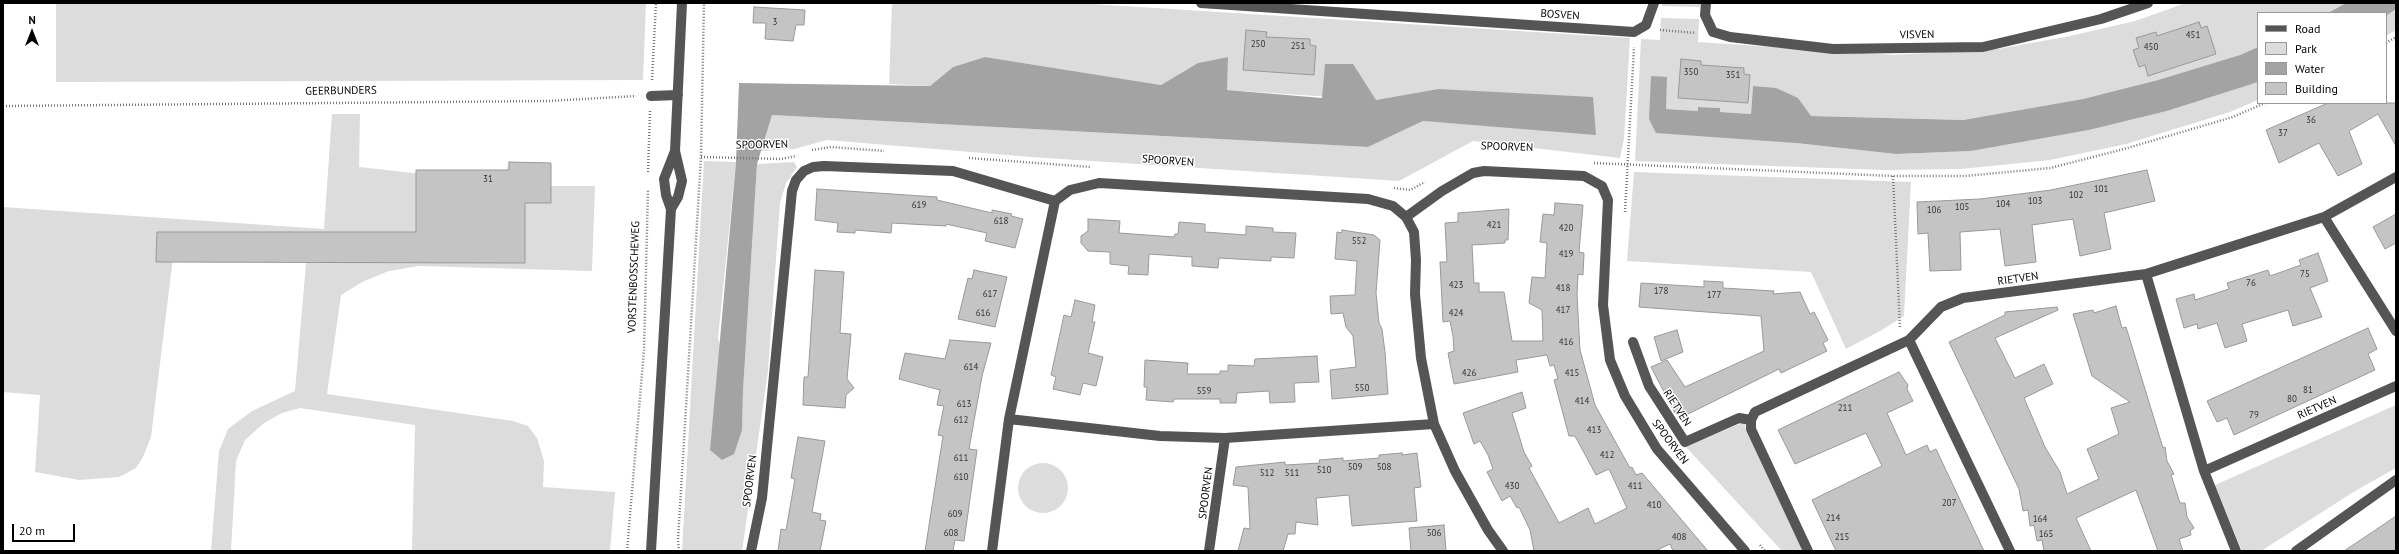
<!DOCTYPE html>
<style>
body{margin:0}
#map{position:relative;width:2399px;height:554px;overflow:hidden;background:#fff;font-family:"PT Sans",sans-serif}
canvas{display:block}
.frame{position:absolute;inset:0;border:4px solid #000;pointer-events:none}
.legend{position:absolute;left:2257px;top:12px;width:130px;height:92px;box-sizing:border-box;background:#fff;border:1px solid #999;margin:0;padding:5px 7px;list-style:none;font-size:12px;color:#000}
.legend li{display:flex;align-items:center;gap:8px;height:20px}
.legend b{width:20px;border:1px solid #999}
.north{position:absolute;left:12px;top:12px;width:40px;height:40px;-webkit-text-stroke:3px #fff;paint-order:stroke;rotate:0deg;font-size:11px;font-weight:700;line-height:16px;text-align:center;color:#000}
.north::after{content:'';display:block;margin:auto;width:14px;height:18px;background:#000;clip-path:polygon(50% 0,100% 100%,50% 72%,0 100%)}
.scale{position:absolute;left:12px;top:524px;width:63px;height:18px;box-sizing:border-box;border:2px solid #000;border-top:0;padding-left:5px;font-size:12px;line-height:14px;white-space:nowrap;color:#000;-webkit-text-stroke:3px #fff;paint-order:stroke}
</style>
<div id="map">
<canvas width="2399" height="554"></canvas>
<div class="frame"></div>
<ul class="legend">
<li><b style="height:5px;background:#555"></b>Road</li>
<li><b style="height:11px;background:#dcdcdc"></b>Park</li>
<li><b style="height:11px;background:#a3a3a3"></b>Water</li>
<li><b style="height:11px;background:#c4c4c4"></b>Building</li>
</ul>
<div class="north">N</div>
<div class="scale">20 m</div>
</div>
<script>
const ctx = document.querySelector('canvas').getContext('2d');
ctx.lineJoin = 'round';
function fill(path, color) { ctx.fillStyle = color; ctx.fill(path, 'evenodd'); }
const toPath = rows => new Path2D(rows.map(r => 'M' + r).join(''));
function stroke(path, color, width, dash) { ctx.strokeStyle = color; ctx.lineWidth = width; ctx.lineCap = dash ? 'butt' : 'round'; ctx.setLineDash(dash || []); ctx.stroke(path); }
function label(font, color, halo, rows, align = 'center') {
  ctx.font = font + ' "PT Sans",sans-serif'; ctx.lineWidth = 3; ctx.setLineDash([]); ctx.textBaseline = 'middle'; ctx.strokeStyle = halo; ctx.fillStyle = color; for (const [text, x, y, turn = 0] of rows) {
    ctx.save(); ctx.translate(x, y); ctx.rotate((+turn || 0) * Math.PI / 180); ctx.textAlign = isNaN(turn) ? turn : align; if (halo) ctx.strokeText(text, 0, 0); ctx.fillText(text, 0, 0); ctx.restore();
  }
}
fill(toPath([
 [56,3,646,3,643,80,56,82],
 [892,3,1076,3,1630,38,1624,139,1620,158,1473,141,1399,181,1031,157,827,140,794,149,760,151,772,115,1368,147,1423,121,1596,134,1438,89,1376,100,1226,90,1228,57,1198,63,1161,85,985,57,953,67,930,86,889,84],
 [1662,3,1701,3,1700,7,1662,6],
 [2186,3,2346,3,2328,13,2258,13,2258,47,2240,55,2158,80,2083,99,1963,120,1810,116,1798,98,1753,86,1751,114,1720,112,1720,108,1698,107,1698,111,1666,109,1649,119,1796,143,1896,154,1971,151,2089,130,2167,111,2258,82,2258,100,2230,112,2126,144,2050,160,1961,169,1884,170,1635,161,1641,39,1660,40,1661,18,1699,19,1698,42,1893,55,1998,49,2070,36,2135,21],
 [2396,9,2396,30,2386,36,2386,16],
 [332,114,360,114,359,167,413,173,507,173,508,164,547,164,550,186,595,186,592,271,419,266,389,271,362,282,341,295,327,394,513,421,528,426,537,438,544,461,543,487,615,492,610,551,412,551,415,425,300,408,282,413,264,423,245,440,236,461,231,551,211,551,219,451,228,429,252,411,295,391,307,252,175,241,151,437,143,457,136,468,119,477,79,480,35,472,40,395,3,392,3,207,324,229],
 [704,161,736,162,718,338,742,430,743,391,757,164,794,162,797,167,786,183,780,203,768,371,742,551,682,551],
 [1634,172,1911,182,1904,316,1882,330,1846,349,1811,272,1627,261],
 [2396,405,2396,468,2355,491,2261,551,2242,551,2215,485],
 [1744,422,1746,429,1803,551,1782,551,1686,447],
 '1018 488a25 25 0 1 1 50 0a25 25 0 1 1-50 0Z'
]), '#dcdcdc');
fill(toPath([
 [2346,3,2396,3,2396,9,2386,16,2386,13,2328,13],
 [2258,47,2258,82,2252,84,2167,111,2089,130,1971,151,1896,154,1796,143,1656,133,1649,119,1651,76,1667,77,1666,109,1698,111,1698,107,1720,108,1720,112,1751,114,1753,86,1776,88,1798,98,1811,116,1963,120,2083,99,2158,80,2240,55],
 [985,57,1161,85,1198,63,1228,57,1227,90,1322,98,1325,64,1353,64,1376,100,1438,89,1593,97,1596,135,1423,121,1368,147,772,115,757,164,743,391,742,430,734,454,722,460,710,450,736,162,739,83,930,86,953,67]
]), '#a3a3a3');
const building = toPath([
 [754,7,805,10,804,25,796,25,793,41,765,39,766,23,753,23,754,7],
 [2199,22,2201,28,2207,26,2216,54,2148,76,2145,65,2139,67,2133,50,2139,48,2136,38,2156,32,2157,36,2199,22],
 [1246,30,1267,32,1266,37,1310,39,1310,45,1316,46,1314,75,1243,70,1246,30],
 [1681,59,1701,61,1701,65,1744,68,1744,74,1750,75,1748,103,1678,98,1681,59],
 [2328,103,2396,103,2396,146,2378,114,2349,131,2362,164,2338,176,2319,143,2279,163,2266,130,2328,103],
 [509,162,551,163,551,203,525,203,525,263,156,262,157,232,416,232,416,170,509,170,509,162],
 [2147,170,2155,201,2104,213,2111,249,2080,256,2073,219,2032,225,2036,262,2005,266,2000,229,1960,232,1961,270,1930,271,1928,233,1918,234,1917,202,1980,199,2051,190,2147,170],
 [817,189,937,197,937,200,992,213,992,210,1012,214,1011,216,1023,219,1015,248,985,241,987,233,946,224,946,226,892,223,891,233,855,230,855,233,837,232,838,223,815,220,817,189],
 [1555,203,1583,205,1579,252,1584,253,1583,275,1578,274,1577,295,1580,350,1595,405,1630,468,1632,467,1636,475,1642,473,1708,551,1673,551,1670,544,1655,551,1534,551,1530,530,1519,507,1517,508,1510,496,1502,501,1487,472,1493,469,1488,455,1480,441,1474,444,1463,413,1522,392,1526,408,1512,413,1524,452,1532,466,1529,468,1559,523,1588,508,1595,524,1627,508,1609,469,1596,475,1575,436,1569,436,1554,380,1558,379,1554,365,1550,366,1547,355,1516,360,1518,372,1454,384,1448,353,1454,351,1453,336,1450,321,1443,322,1440,262,1447,262,1445,223,1458,222,1458,213,1509,209,1508,240,1505,240,1505,243,1472,245,1474,283,1479,283,1479,292,1504,292,1512,341,1543,341,1542,310,1529,303,1532,277,1545,278,1547,243,1540,242,1543,214,1554,215,1555,203],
 [2396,214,2396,243,2385,249,2373,227,2396,214],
 [1088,219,1120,221,1119,233,1174,237,1175,234,1178,234,1179,222,1205,224,1205,232,1246,235,1246,226,1273,228,1273,232,1296,233,1294,258,1271,257,1271,261,1219,258,1218,268,1192,266,1192,257,1149,254,1148,275,1128,274,1129,266,1110,264,1110,252,1088,251,1081,243,1081,236,1088,231,1088,219],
 [1342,230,1374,235,1380,240,1376,293,1379,323,1382,329,1385,352,1388,394,1332,399,1330,370,1356,367,1353,336,1346,327,1343,313,1331,314,1330,296,1355,295,1357,261,1335,259,1337,232,1342,233,1342,230],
 [2318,253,2328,281,2310,288,2322,317,2293,326,2288,310,2242,324,2247,341,2225,348,2217,323,2198,329,2197,324,2184,328,2176,299,2194,294,2195,300,2229,289,2227,283,2268,270,2270,276,2301,265,2299,260,2318,253],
 [815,270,844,272,840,333,851,334,847,379,854,388,846,395,845,408,803,405,804,377,808,377,815,270],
 [974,270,1007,277,995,327,958,319,968,278,972,279,974,270],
 [1704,281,1723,282,1723,288,1774,291,1773,294,1800,292,1810,314,1814,312,1828,340,1823,343,1827,351,1781,373,1779,369,1686,415,1684,410,1675,413,1651,367,1667,360,1685,387,1764,351,1761,316,1639,307,1641,283,1704,287,1704,281],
 [1075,300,1095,305,1092,322,1095,322,1088,353,1103,357,1096,386,1083,383,1080,395,1053,389,1056,377,1051,375,1064,315,1071,317,1075,300],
 [2116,306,2122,328,2126,327,2163,448,2165,447,2167,461,2174,474,2171,475,2180,503,2185,503,2187,517,2194,528,2190,531,2191,535,2179,539,2183,551,2158,551,2136,490,2076,518,2091,551,2044,551,2042,540,2037,541,2034,525,2030,526,2028,510,2023,511,2019,489,1949,342,2005,315,2005,312,2057,307,2058,310,1995,338,2015,378,2044,364,2053,384,2024,398,2045,447,2060,472,2067,494,2099,479,2087,449,2119,434,2111,408,2130,402,2092,376,2073,314,2093,310,2094,313,2116,306],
 [2368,328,2377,349,2368,354,2375,370,2234,435,2227,418,2217,422,2207,401,2368,328],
 [1677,330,1683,352,1661,361,1654,337,1677,330],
 [950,340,991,343,982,376,969,449,977,450,964,541,955,540,953,551,925,551,943,436,938,435,944,406,937,405,940,390,899,379,905,353,945,359,950,340],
 [1317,356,1319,382,1294,383,1295,402,1270,403,1269,391,1237,393,1236,403,1220,403,1220,399,1174,399,1173,402,1146,400,1147,387,1144,387,1145,360,1188,363,1187,374,1220,374,1220,371,1228,371,1228,365,1254,366,1255,359,1317,356],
 [1899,372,1908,385,1907,389,1913,401,1887,413,1906,455,1927,445,1930,452,1936,449,1984,551,1836,551,1812,500,1882,466,1866,433,1795,464,1778,430,1899,372],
 [798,437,825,441,812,512,821,514,820,520,826,521,820,551,778,551,781,529,786,530,795,479,791,478,798,437],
 [1402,453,1402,455,1417,453,1421,487,1414,488,1417,521,1352,526,1349,495,1316,498,1318,525,1296,522,1295,534,1288,534,1283,551,1238,551,1244,528,1250,529,1248,487,1233,485,1236,467,1285,462,1285,465,1320,463,1319,460,1343,458,1343,461,1379,458,1379,455,1402,453],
 [2396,516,2396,551,2344,551,2374,531,2396,516],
 [1444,525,1446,551,1411,551,1409,528,1444,525]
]);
fill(building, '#c4c4c4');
stroke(building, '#999', 1);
stroke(toPath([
 [1660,30,1696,33],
 [2386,43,2396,37],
 [652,80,656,3],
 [3,106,548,101,636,96],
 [812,150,831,147,884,151],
 [701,157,781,159,796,156],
 [969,158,1091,167],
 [1594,163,1893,176,1965,176,2050,168,2124,149,2233,117,2265,103],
 [648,172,650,111],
 [1893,176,1900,328],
 [1394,188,1410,190,1425,182],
 [1625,212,1634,47],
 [1760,545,1765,551],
 [627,551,644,350,648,189],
 [679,551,678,540,701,157,704,3]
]), '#777', 2.5, [1, 2]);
stroke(toPath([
 [1201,3,1634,32,1646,25,1654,3],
 [1706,3,1705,15,1713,32,1730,37,1833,49,1983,47,2101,19,2148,3],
 [651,96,678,95],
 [671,209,678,197,682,181,675,151],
 [1406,217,1442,191,1473,173,1484,171,1584,176,1602,186,1608,200,1603,305,1610,360,1625,396,1657,449,1745,551],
 [2324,217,2396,331],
 [2146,274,2204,471,2236,551],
 [1909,340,2010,551],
 [1633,342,1649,386,1685,442,1739,418,1751,420],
 [1009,419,1160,436,1225,438,1434,424],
 [2204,471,2396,386],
 [651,551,671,209,666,195,664,179,675,151,682,3],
 [751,551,762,498,792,191,796,180,804,171,813,167,824,166,953,171,1055,201],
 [992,551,1009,419,1055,201,1070,190,1099,183,1368,199,1393,206,1406,217,1414,232,1416,260,1415,294,1421,358,1434,424,1455,471,1488,530,1503,551],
 [1209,551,1225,438],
 [1808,551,1751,429,1751,420,1755,412,1909,340,1941,307,1963,298,2146,274,2324,217,2396,177],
 [2296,551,2396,480]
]), '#555', 10);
label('9px', '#313131', null, [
 ["3",775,22],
 ["451",2193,35],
 ["250",1258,44],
 ["251",1298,46],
 ["450",2151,47],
 ["350",1691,72],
 ["351",1733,75],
 ["36",2311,120],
 ["37",2283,133],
 ["31",488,179],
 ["101",2101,189],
 ["102",2076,195],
 ["103",2035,201],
 ["104",2003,204],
 ["619",919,205],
 ["105",1962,207],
 ["106",1934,210],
 ["618",1001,221],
 ["421",1494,225],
 ["420",1566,228],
 ["552",1359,241],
 ["419",1566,254],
 ["75",2305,274],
 ["76",2251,283],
 ["423",1456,285],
 ["418",1563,288],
 ["178",1661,291],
 ["617",990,294],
 ["177",1714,295],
 ["417",1563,310],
 ["616",983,313],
 ["424",1456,313],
 ["416",1566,342],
 ["614",971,367],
 ["426",1469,373],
 ["415",1572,373],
 ["550",1362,388],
 ["81",2308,390],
 ["559",1204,391],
 ["80",2292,399],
 ["414",1582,401],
 ["613",964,404],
 ["211",1845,408],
 ["79",2254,415],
 ["612",961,420],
 ["413",1594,430],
 ["412",1607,455],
 ["611",961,458],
 ["509",1355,467],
 ["508",1384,467],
 ["510",1324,470],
 ["512",1267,473],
 ["511",1292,473],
 ["610",961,477],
 ["430",1512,486],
 ["411",1635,486],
 ["207",1949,503],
 ["410",1654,505],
 ["609",955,514],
 ["214",1833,518],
 ["164",2040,519],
 ["608",951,533],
 ["506",1434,533],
 ["165",2046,534],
 ["408",1679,537],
 ["215",1842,537]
]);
label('11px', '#000', '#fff', [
 ["BOSVEN",1560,15,4],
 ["VISVEN",1917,35,-1],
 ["GEERBUNDERS",341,91,-1],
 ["SPOORVEN",762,145,-1],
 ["SPOORVEN",1507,147,2],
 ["SPOORVEN",1168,161,4],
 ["VORSTENBOSSCHEWEG",634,277,-88],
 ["RIETVEN",2018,279,-8],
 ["RIETVEN",1677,408,57],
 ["RIETVEN",2317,408,-24],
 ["SPOORVEN",1670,442,53],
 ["SPOORVEN",750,481,-83],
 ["SPOORVEN",1206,493,-83]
]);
</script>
